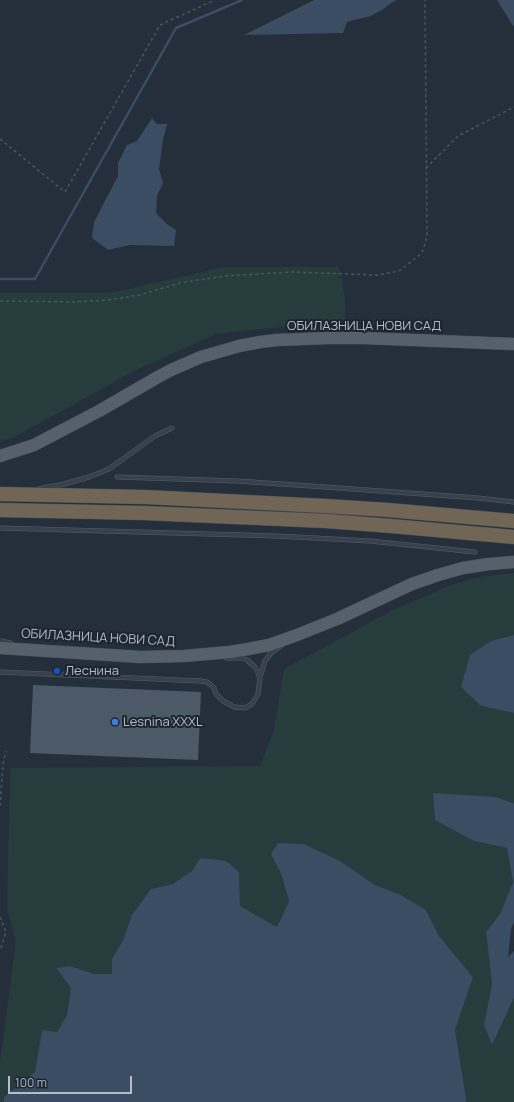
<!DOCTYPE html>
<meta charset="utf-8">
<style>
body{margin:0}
#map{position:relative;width:514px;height:1102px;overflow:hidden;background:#242f3b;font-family:Manrope,sans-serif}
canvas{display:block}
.scale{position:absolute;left:8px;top:1076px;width:124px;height:18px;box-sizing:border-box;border:2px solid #b3bcc7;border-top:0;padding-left:5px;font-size:12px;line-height:14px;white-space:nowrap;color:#b3bcc7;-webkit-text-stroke:3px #1d2630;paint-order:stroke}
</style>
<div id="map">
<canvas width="514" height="1102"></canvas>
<div class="scale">100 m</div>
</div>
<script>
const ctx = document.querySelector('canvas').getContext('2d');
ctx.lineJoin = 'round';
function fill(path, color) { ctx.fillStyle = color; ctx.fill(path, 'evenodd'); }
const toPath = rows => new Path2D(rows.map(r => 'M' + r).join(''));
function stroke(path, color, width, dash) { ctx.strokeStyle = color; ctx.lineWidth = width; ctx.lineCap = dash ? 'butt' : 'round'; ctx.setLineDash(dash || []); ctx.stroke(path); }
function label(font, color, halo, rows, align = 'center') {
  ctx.font = font + ' Manrope,sans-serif'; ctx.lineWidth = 4; ctx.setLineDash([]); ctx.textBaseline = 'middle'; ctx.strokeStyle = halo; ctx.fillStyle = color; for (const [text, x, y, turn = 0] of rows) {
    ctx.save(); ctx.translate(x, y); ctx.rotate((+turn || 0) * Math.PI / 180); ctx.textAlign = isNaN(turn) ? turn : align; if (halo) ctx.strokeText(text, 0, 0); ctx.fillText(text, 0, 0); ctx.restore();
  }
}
fill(toPath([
 [224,267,339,267,345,298,345,320,216,334,136,370,13,438,0,441,0,293,110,293],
 [514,573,514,635,491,641,481,706,514,713,514,803,495,797,474,841,507,848,513,882,500,914,486,932,492,984,484,1025,492,1045,514,998,514,1102,466,1102,466,1098,455,1030,473,977,439,936,426,910,401,895,375,885,340,861,304,844,278,843,271,854,281,874,289,901,277,927,240,906,239,872,200,858,192,871,173,884,151,889,132,915,123,940,112,959,112,974,94,974,70,966,56,968,71,988,67,1015,57,1032,42,1030,35,1072,4,1097,4,1102,0,1102,0,1062,16,941,7,910,10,768,260,766,274,730,284,669,393,610,454,584,480,577]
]), '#273c3d');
fill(toPath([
 [314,0,397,0,391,3,382,10,371,16,354,20,347,22,343,33,244,35],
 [497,0,514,0,514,25,513,26],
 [152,118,157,124,167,124,163,140,159,169,163,183,157,196,156,213,167,224,176,230,174,246,130,245,108,250,92,238,94,222,118,176,118,163,127,145,137,141],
 [514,635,514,713,481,706,461,687,470,655,491,641],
 [433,793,495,797,514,803,514,922,511,929,508,957,514,951,514,998,492,1045,484,1025,492,984,486,932,500,914,513,882,507,848,474,841,435,820],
 [278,843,304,844,340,861,375,885,401,895,426,910,439,936,473,977,455,1030,466,1098,466,1102,4,1102,4,1097,35,1072,42,1030,57,1032,67,1015,71,988,56,968,70,966,94,974,112,974,112,959,123,940,132,915,151,889,173,884,192,871,200,858,226,861,239,872,240,906,277,927,289,901,281,874,271,854]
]), '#3a4d63');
stroke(toPath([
 [0,279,35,279,176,28,242,0]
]), '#3a4d63', 2.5);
fill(toPath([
 [33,685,201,692,198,760,30,753]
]), '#4c5967');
const lane = toPath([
 [117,477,237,481,311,486,478,498,514,502],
 [38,489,64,484,89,477,109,469,155,436,172,428],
 [0,528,277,536,370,541,475,552],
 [0,641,11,643],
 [226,658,241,658,247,660,255,667,260,677],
 [0,672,201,681,207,682,211,685,214,688,216,694,223,701,234,707,245,708,252,704,258,694,260,677,265,661,271,653,282,645]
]);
const primary = toPath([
 [0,456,34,445,99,411,158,377,171,370,201,357,239,346,260,342,277,340,328,338,363,338,514,344],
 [0,648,141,657,184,656,230,652,248,649,269,645,297,635,337,619,412,584,438,575,463,568,489,564,514,562]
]);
const highway = toPath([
 [0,494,145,497,326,506,388,510,514,521],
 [0,510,144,513,326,521,391,526,514,537]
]);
stroke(lane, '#565f69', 5);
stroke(primary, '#414a54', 13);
stroke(highway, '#434c56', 15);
stroke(toPath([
 [0,139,65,192,160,25,215,0],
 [426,168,458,136,514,107],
 [0,301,73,302,108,300,140,295,180,283,225,276,291,272,378,275,399,271,422,253,427,237,425,0],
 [0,806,3,764,6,751],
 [0,917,6,932,0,951]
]), '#46595b', 1.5, [3, 3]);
stroke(lane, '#38414b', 4);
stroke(primary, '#56606b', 12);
stroke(highway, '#716555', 14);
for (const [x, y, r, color] of [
 [57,671,4,"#1a4fb4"],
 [115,722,4,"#3f7fe0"]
]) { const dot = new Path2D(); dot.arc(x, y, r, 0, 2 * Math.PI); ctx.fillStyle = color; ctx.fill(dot); stroke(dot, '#1d2630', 1.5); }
label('13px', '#b3bcc7', '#1d2630', [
 ["ОБИЛАЗНИЦА НОВИ САД",364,326],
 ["ОБИЛАЗНИЦА НОВИ САД",98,638,3]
]);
label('13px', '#b3bcc7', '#1d2630', [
 ["Леснина",65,671],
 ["Lesnina XXXL",123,722]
], 'left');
</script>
